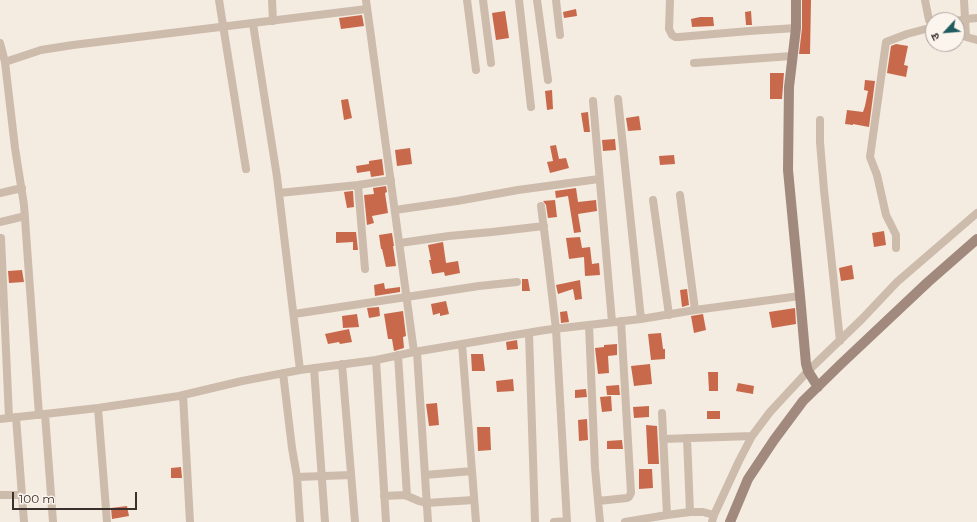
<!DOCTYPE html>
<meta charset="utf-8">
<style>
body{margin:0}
#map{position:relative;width:977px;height:522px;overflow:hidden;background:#f4ebe1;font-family:Montserrat,"Noto Sans Devanagari",sans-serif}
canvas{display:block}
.north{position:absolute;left:925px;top:12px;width:40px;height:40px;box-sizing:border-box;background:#fbf5ee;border:1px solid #aea6a0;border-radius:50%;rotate:244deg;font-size:11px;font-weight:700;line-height:16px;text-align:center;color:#3b302b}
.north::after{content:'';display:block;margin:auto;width:14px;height:18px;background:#1f5a5e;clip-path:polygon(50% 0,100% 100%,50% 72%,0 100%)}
.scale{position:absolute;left:12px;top:492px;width:125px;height:18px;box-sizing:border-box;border:2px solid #3b302b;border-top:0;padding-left:5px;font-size:12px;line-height:14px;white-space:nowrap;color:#3b302b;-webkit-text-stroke:3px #fbf5ee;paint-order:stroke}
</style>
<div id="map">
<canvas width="977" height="522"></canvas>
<div class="north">उ</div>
<div class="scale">100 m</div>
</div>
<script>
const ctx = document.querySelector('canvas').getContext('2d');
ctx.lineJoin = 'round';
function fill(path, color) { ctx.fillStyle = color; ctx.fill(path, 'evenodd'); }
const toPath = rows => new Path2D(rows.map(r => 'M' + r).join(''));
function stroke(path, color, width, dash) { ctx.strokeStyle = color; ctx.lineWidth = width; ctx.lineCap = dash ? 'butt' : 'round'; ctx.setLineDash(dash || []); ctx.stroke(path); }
fill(toPath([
 [802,0,811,0,810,54,799,54,802,28],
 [576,9,577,16,564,18,563,12],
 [505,11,509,38,496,40,492,13],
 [751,11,752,25,746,25,745,12],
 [362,15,364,26,341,29,339,18],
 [700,17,713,17,714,26,692,27,691,19],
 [896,44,908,46,904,65,908,66,906,77,887,73,891,46],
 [770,73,784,73,782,99,770,99],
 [865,80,875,81,869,127,853,124,853,125,845,124,847,110,863,112,865,106,868,91,864,90],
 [552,90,553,109,547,110,545,91],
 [348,99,352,118,344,120,341,100],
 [588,112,590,132,584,132,581,113],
 [639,116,641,130,628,131,626,118],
 [615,139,616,150,603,151,602,140],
 [556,145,559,159,566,158,569,168,550,173,547,162,553,161,550,146],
 [410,148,412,164,397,166,395,150],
 [674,155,675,164,660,165,659,156],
 [382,159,384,175,371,177,370,171,357,173,356,166,369,164,369,161],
 [386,186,387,192,385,193,388,213,372,216,374,223,367,225,364,195,374,194,373,188],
 [576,188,578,202,596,200,597,211,578,214,581,232,574,233,568,196,556,198,555,191],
 [352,191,353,191,354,207,347,208,344,192],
 [555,200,557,217,548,218,546,205,543,201],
 [884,231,886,245,874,247,872,233],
 [336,232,356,232,358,250,353,250,353,242,336,243],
 [392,233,394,246,393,246,396,266,386,267,382,249,381,249,379,235],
 [580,237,582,248,590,247,592,264,599,263,600,275,585,276,584,257,569,259,566,238],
 [443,242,446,263,458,261,460,273,445,276,444,272,432,274,429,260,431,260,428,245],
 [852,265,854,279,841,281,839,268],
 [22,270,24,282,9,283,8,271],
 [522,279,528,279,530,291,522,291],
 [580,280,582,299,575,300,573,289,558,294,556,285],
 [384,283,385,289,400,287,400,292,375,296,374,285],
 [687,289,689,305,682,307,680,290],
 [446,301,449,314,440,316,440,313,433,315,431,304],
 [379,307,380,316,369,318,367,308],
 [795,308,796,324,772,328,769,312],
 [403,311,406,336,403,337,404,348,394,351,392,339,388,339,384,314],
 [567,311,569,322,561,323,560,312],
 [357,314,359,327,343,328,342,316],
 [703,314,706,330,694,333,691,316],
 [349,329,352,342,340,344,339,342,328,344,325,334],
 [661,333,663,349,665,349,665,359,651,360,648,334],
 [517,340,518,349,507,350,506,342],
 [617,344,617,355,608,356,609,373,598,374,595,348,604,347,604,345],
 [471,354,483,354,485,371,472,371],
 [650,364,652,384,634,386,631,366],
 [708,372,718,372,718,391,709,391],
 [513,379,514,391,497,392,496,381],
 [738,383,754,386,753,394,736,391],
 [619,385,620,395,607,395,606,386],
 [586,389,587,397,575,398,575,390],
 [611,396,612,411,602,412,600,397],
 [437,403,439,425,429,426,426,404],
 [649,406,649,417,634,418,633,407],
 [707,411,720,411,720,419,707,419],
 [587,419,588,440,579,441,578,420],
 [646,425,657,426,659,464,648,464],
 [477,427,490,427,491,450,478,451],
 [622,440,623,449,607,449,607,441],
 [181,467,182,478,171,478,171,468],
 [639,469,652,469,653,488,639,489],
 [127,506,129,516,112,519,111,508]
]), '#c8694b');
stroke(toPath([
 [219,0,246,169],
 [272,0,273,21],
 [366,0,414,352],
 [467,0,476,70],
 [483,0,491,63],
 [519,0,531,107],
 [537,0,548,80],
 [556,0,560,35],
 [670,0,669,29,672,35,675,37,679,37,749,31,796,28],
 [925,0,929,20],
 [964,0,966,37,977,40],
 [957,21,966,19,977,18],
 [253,24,277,177,300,370],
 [0,43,5,62,15,148,24,205,39,415],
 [5,62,41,50,73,45,367,9],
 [694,63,792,56],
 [618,99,641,319],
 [593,101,612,322],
 [820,120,820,142,824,190,831,255,840,341],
 [358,185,365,269],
 [0,193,22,188],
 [279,193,358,185,391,180],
 [680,195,695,310],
 [653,200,669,315],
 [541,206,547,253,556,329,567,522],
 [395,210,457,201,518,190,599,179],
 [0,222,25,216],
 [1,238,9,418],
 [400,243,449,236,492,232,544,226],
 [896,248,896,235,886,215,877,175,870,157,886,42,907,34,933,27],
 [294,314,479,286,517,282],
 [589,325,595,468,600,522],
 [529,333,535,522],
 [462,344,476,522],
 [417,352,428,522],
 [398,355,407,496],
 [376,360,386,522],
 [342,364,355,522],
 [314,368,325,522],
 [283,373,292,448,297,477,300,522],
 [183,395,190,522],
 [98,408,107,522],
 [662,413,667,515],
 [45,414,53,522],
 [16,417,24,522],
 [0,419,98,408,179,396,242,381,300,370,376,360,414,352,545,330,641,319,695,310,800,296],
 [687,438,690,512],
 [663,439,752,436],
 [425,475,472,471],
 [297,477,351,475],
 [0,495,22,495],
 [384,496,405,495,419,501,426,503,474,500],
 [598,501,627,498,629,497,631,493,621,321],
 [554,522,567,521],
 [625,522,667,515,690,512,703,512,714,515],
 [712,522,714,515,739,461,752,436,770,412,808,371,862,319,897,282,977,213]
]), '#cdbbac', 8);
stroke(toPath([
 [796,0,796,28,789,87,788,170,800,296,806,364,808,371,818,387],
 [730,522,748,479,774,440,803,401,842,363,928,282,977,239]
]), '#a18a7d', 10);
</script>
